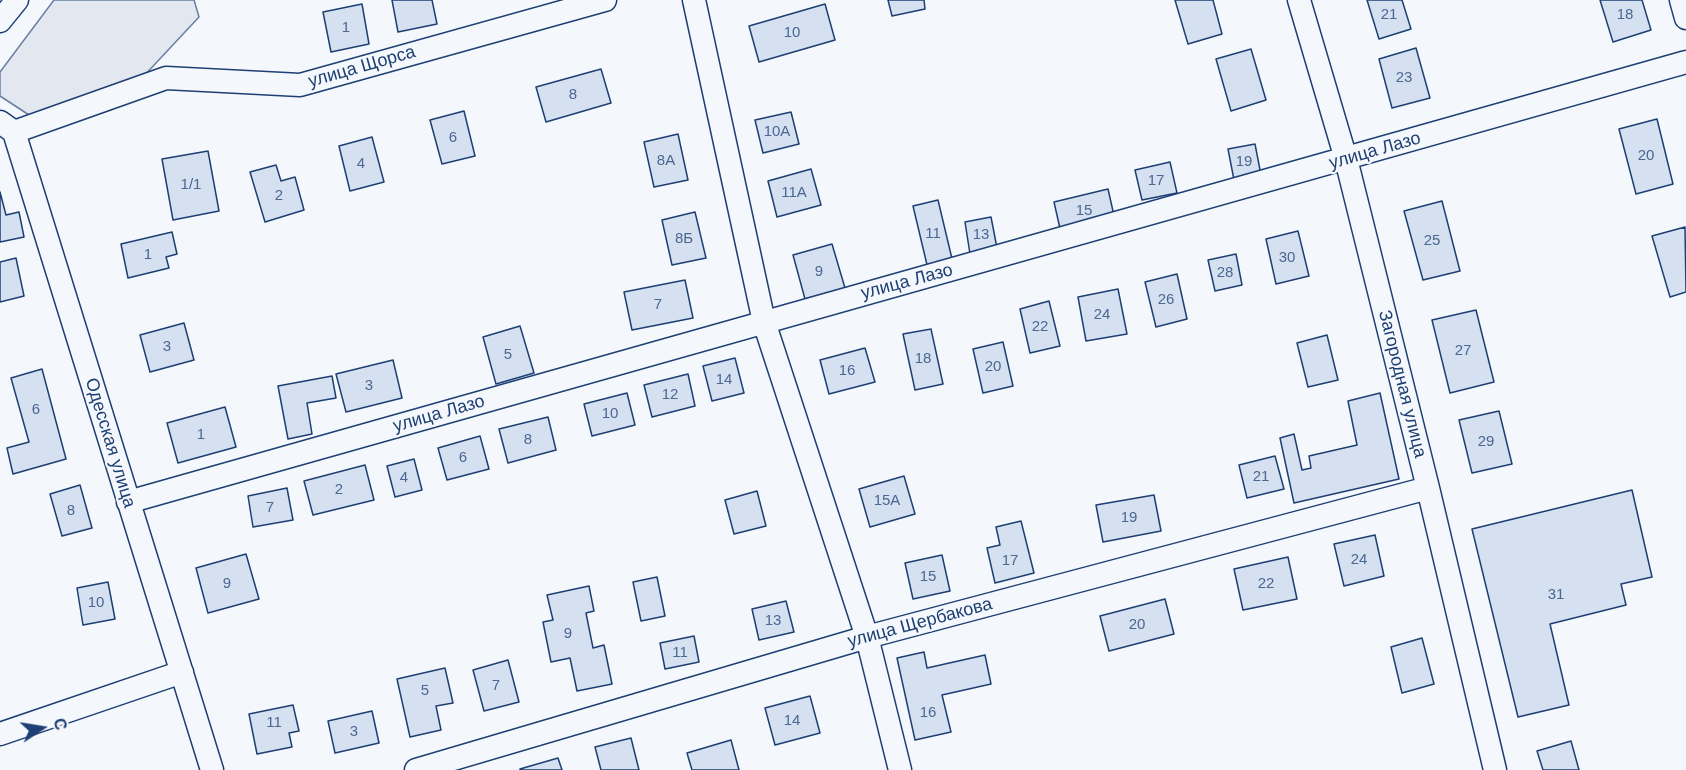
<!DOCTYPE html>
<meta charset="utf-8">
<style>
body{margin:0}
#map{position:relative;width:1686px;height:770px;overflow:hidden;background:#f4f7fb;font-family:Helvetica,sans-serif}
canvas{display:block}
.north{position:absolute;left:12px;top:698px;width:60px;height:60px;-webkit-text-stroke:4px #f4f7fb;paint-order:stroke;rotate:78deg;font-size:16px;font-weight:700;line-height:24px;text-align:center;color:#1d3f73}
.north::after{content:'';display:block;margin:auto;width:21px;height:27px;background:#1d3f73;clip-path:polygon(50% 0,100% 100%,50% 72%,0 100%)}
</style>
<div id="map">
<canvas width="1686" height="770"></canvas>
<div class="north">С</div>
</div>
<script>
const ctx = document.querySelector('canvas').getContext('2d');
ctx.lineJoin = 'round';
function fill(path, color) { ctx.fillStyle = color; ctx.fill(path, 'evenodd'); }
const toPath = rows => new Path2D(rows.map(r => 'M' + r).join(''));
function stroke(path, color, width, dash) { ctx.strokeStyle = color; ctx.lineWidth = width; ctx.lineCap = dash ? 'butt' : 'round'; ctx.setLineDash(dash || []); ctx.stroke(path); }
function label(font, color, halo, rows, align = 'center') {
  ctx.font = font + ' Helvetica,sans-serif'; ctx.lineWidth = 4.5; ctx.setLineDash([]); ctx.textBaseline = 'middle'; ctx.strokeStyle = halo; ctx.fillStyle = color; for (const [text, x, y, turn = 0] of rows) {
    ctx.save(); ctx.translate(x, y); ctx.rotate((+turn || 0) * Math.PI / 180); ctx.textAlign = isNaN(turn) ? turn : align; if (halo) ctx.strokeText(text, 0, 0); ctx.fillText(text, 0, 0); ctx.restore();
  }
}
const parking = toPath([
 [54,0,194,0,199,17,113,109,52,130,0,96,0,72,54,0]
]);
fill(parking, '#e3e8f0');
stroke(parking, '#687fa3', 1.5);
const building = toPath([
 [392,0,432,0,437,24,398,32,392,0],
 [888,0,924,0,925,9,892,16,888,0],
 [1175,0,1213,0,1222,34,1188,44,1175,0],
 [1367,0,1402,0,1411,29,1379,39,1367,0],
 [1600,0,1642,0,1651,30,1613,42,1600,0],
 [362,4,369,44,331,52,323,12,362,4],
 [825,4,835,40,759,62,749,26,825,4],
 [1416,48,1430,98,1392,108,1379,59,1416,48],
 [1251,49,1266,100,1231,111,1216,59,1251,49],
 [601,69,611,103,546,122,536,87,601,69],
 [464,111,475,156,442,164,430,120,464,111],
 [791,112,799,144,763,153,755,120,791,112],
 [1657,119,1673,184,1636,194,1619,129,1657,119],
 [678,134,688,180,654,187,644,142,678,134],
 [372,137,384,182,350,191,339,146,372,137],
 [1255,144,1261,175,1234,180,1228,149,1255,144],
 [208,151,219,211,173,220,162,159,208,151],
 [1170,162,1177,193,1142,200,1135,170,1170,162],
 [276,165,281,181,295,177,304,210,265,222,250,172,276,165],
 [811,169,821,205,777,217,768,181,811,169],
 [1108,189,1115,220,1061,233,1054,202,1108,189],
 [0,192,6,215,19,212,24,237,0,242,0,192],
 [938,200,953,263,928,269,913,206,938,200],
 [1442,201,1460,271,1423,280,1404,211,1442,201],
 [695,212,706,258,672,265,662,220,695,212],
 [991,217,997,248,970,254,965,222,991,217],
 [1685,227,1686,292,1670,297,1652,236,1685,227],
 [1298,231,1309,276,1276,284,1266,239,1298,231],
 [172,232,177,254,166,257,169,268,128,278,121,244,172,232],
 [832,244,845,288,805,299,793,255,832,244],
 [1236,254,1242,285,1215,291,1208,260,1236,254],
 [16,258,24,296,0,302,0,262,16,258],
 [1177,274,1187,319,1156,327,1145,282,1177,274],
 [685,280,693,318,632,330,624,292,685,280],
 [1118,289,1127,334,1086,341,1078,297,1118,289],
 [1049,301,1060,346,1030,353,1020,309,1049,301],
 [1476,310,1494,382,1450,393,1432,320,1476,310],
 [184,323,194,360,150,372,140,335,184,323],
 [520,326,534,373,496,384,483,337,520,326],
 [931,329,943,384,915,390,903,334,931,329],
 [1327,335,1338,380,1308,387,1297,343,1327,335],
 [1003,342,1013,386,983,393,973,349,1003,342],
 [865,348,875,382,829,394,820,360,865,348],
 [735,358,744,393,712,401,703,366,735,358],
 [393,360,402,398,346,412,336,374,393,360],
 [42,369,66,459,13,474,7,448,29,442,11,378,42,369],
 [688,374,695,406,652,417,644,385,688,374],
 [332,376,336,398,307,403,312,434,288,439,278,386,332,376],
 [627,393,635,425,592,436,584,404,627,393],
 [1380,393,1399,479,1294,503,1280,438,1294,434,1302,470,1311,468,1309,456,1357,445,1348,401,1380,393],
 [225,407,236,447,178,463,167,423,225,407],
 [1499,411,1512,464,1472,473,1459,420,1499,411],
 [548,417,556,450,508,463,499,429,548,417],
 [480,436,489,469,447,480,438,448,480,436],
 [1275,456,1284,489,1247,498,1239,465,1275,456],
 [414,459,422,490,395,497,387,466,414,459],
 [365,465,374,500,313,515,304,481,365,465],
 [904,476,915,514,870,527,859,489,904,476],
 [80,485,92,528,62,536,50,494,80,485],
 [287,488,293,520,253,527,248,496,287,488],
 [1632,490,1652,577,1621,584,1626,605,1550,624,1569,705,1518,717,1472,529,1632,490],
 [757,491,766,526,734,534,725,500,757,491],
 [1154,495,1161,531,1103,542,1096,505,1154,495],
 [1021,521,1034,573,995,583,987,548,1000,545,996,527,1021,521],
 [1375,535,1384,576,1344,586,1334,544,1375,535],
 [246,554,259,599,208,613,196,568,246,554],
 [942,555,950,591,913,599,905,563,942,555],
 [1288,557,1297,599,1243,610,1234,569,1288,557],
 [657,577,665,616,641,621,633,582,657,577],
 [108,582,115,619,83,625,77,588,108,582],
 [589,586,594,611,586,613,593,648,604,645,612,684,577,691,570,658,551,662,543,622,553,620,547,595,589,586],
 [1165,599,1174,634,1109,651,1100,616,1165,599],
 [786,601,794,632,759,640,752,609,786,601],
 [694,636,699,662,665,669,660,643,694,636],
 [1422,638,1434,684,1402,693,1391,647,1422,638],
 [924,652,927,668,985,655,991,684,942,695,951,732,915,740,897,658,924,652],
 [508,660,519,702,484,711,473,670,508,660],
 [445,668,453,703,436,706,441,730,410,737,397,679,445,668],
 [810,696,820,733,775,745,765,708,810,696],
 [293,705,299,731,289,733,292,747,257,754,249,714,293,705],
 [372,711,379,743,335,753,328,721,372,711],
 [631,738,639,770,601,770,595,747,631,738],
 [731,740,739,770,692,770,687,753,731,740],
 [1571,741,1579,770,1543,770,1537,751,1571,741],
 [558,758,562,770,520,770,520,769,558,758]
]);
fill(building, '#d5e0f0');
stroke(building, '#1d3f73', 1.5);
const street = toPath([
 [694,0,764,322,867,637,900,770],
 [1299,0,1346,159,1428,488,1495,770],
 [1681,0,1686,18],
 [0,21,17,0],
 [0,122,14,132,212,770],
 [14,132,166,78,300,85,605,0],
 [128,502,1686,62],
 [0,734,182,672],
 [416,770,867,637,1428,488]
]);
stroke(street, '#1d3f73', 25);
stroke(street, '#f4f7fb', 22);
label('15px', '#4b6792', null, [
 ["21",1389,15],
 ["18",1625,15],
 ["1",346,28],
 ["10",792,33],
 ["23",1404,78],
 ["8",573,95],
 ["10А",777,132],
 ["6",453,138],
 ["20",1646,156],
 ["8А",666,161],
 ["19",1244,162],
 ["4",361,164],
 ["17",1156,181],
 ["1/1",191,185],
 ["11А",794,193],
 ["2",279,196],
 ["15",1084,211],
 ["11",933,234],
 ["13",981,235],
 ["8Б",684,239],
 ["25",1432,241],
 ["1",148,255],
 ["30",1287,258],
 ["9",819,272],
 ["28",1225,273],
 ["26",1166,300],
 ["7",658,305],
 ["24",1102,315],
 ["22",1040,327],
 ["3",167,347],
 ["27",1463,351],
 ["5",508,355],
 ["18",923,359],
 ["20",993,367],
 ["16",847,371],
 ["14",724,380],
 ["3",369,386],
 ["12",670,395],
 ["6",36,410],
 ["10",610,414],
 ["1",201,435],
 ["8",528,440],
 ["29",1486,442],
 ["6",463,458],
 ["21",1261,477],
 ["4",404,478],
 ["2",339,490],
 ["15А",887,501],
 ["7",270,508],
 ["8",71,511],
 ["19",1129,518],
 ["24",1359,560],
 ["17",1010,561],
 ["15",928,577],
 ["9",227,584],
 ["22",1266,584],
 ["31",1556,595],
 ["10",96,603],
 ["13",773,621],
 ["20",1137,625],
 ["9",568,634],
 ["11",680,653],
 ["7",496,686],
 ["5",425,691],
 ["16",928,713],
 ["14",792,721],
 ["11",274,723],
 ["3",354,732]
]);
label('18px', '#1d3f73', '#f4f7fb', [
 ["улица Щорса",362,67,-16],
 ["улица Лазо",1375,151,-16],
 ["улица Лазо",907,282,-15],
 ["Загородная улица",1402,384,76],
 ["улица Лазо",439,414,-16],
 ["Одесская улица",110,443,73],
 ["улица Щербакова",920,623,-15]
]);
</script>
